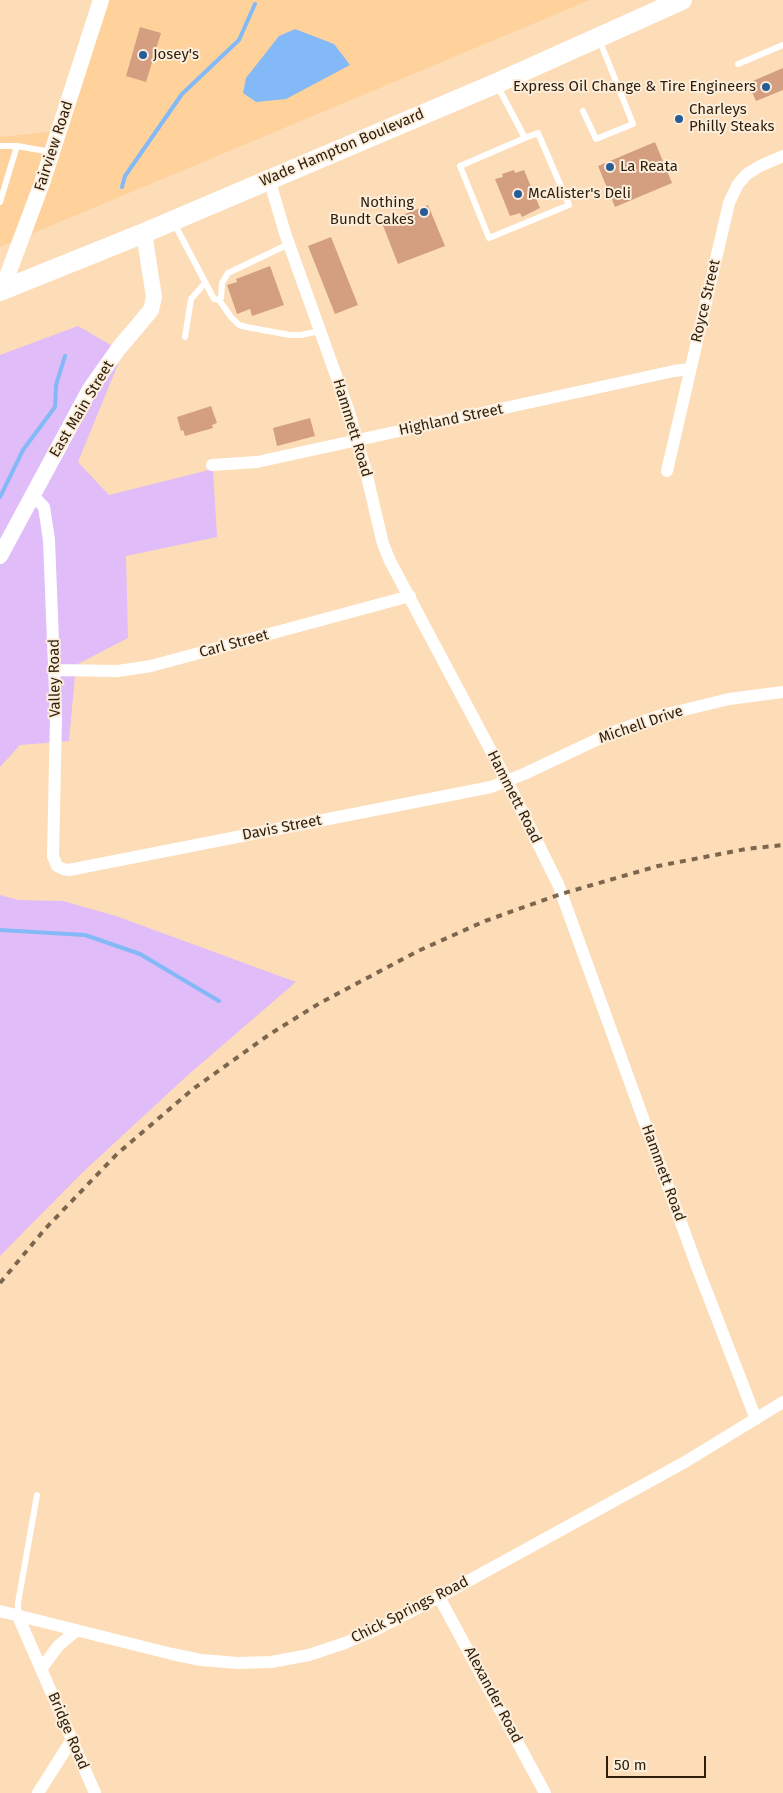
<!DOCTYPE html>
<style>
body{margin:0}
#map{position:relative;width:783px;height:1793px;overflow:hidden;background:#fdddb8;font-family:"Fira Sans",sans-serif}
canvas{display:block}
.scale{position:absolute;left:606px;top:1756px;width:100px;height:22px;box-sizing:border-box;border:2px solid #2d1e0c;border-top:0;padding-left:6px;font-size:15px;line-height:18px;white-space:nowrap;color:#2d1e0c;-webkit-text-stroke:4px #fdeedb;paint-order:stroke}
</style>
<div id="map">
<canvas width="783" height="1793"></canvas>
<div class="scale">50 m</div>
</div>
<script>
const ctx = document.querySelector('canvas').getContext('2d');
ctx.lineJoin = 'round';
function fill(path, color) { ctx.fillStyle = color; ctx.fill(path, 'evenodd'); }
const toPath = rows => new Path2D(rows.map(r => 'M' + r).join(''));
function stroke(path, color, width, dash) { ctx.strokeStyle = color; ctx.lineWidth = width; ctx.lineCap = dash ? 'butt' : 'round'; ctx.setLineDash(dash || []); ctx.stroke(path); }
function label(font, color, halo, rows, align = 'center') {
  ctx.font = font + ' "Fira Sans",sans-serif'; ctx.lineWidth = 4; ctx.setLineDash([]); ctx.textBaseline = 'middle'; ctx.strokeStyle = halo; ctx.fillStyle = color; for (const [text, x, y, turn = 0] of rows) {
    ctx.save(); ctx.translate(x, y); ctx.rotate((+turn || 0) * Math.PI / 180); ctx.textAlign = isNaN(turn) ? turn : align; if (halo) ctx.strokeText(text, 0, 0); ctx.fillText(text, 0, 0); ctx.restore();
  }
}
fill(toPath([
 [109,0,590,0,0,247,0,137,65,130]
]), '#ffd29c');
fill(toPath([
 [78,326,123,352,78,462,109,495,213,469,217,537,126,556,128,638,76,665,69,741,20,745,0,767,0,355],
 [0,895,18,900,63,901,116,916,296,982,188,1075,83,1172,0,1256]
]), '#e0bcf8');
fill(toPath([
 [295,29,334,44,350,65,286,99,256,102,243,93,246,78,279,36]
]), '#82b9f6');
stroke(toPath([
 [122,187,125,176,182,94,239,40,255,4],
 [0,497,23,450,55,407,56,385,65,356],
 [0,930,85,935,140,954,219,1001]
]), '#82b9f6', 4);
fill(toPath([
 [140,27,161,33,146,82,126,76],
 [783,68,783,90,756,101,748,83],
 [655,142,672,183,615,207,598,166],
 [514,170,515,173,524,170,540,208,522,217,520,213,510,216,495,179,503,177,502,174],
 [428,205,445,246,398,264,382,223],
 [331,237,358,305,335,314,308,246],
 [270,266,284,305,252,316,250,309,237,314,227,285,237,282,236,279],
 [211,406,217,423,212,425,213,428,185,436,183,430,181,431,177,417],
 [310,418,315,436,277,446,273,428]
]), '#d39f80');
stroke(toPath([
 [738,64,783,45],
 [498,87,525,138,460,166,489,238,569,205,538,133,525,138],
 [583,111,596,139,633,124,599,39],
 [0,146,17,146,51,152],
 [0,202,17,146],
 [174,223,214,299,219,300,221,298,222,283,228,273,289,244],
 [219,300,231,317,239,325,246,327,290,335,301,335,320,331],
 [185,337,191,299,205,283],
 [18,1616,18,1603,37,1495]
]), '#fff', 6);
stroke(toPath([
 [269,179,285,233,348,409,366,472,383,544,390,561,507,781,558,884,696,1264,756,1419],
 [212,465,257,462,674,371,690,369],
 [667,471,729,203,738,184,747,174,760,166,783,156],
 [33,495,44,507,49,540,56,717,53,856,57,866,63,869,69,870,491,787,524,774,611,733,659,716,729,699,783,692],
 [55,670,118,671,151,666,410,596],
 [439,1597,545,1793],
 [0,1611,172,1654,201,1660,238,1663,271,1662,309,1655,345,1643,377,1629,439,1597,685,1462,783,1402],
 [18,1616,95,1793],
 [42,1668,58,1646,76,1631],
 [38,1793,71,1741]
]), '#fff', 12);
stroke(toPath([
 [2,290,42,183,101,0],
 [0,556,90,389,119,348,151,310,154,297,144,233]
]), '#fff', 16);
stroke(toPath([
 [0,291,144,233,497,83,682,0]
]), '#fff', 20);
stroke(toPath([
 [0,1283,45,1229,117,1154,193,1089,270,1034,320,1003,418,951,485,921,561,894,658,866,746,849,783,845]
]), '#7c674e', 4, [6, 6]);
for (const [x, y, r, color] of [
 [143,55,5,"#275d96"],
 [766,87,5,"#275d96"],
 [679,119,5,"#275d96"],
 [610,167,5,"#275d96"],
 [518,194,5,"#275d96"],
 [424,212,5,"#275d96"]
]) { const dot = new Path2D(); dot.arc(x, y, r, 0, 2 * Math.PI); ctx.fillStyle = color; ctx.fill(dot); stroke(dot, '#fdeedb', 2); }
label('15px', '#2d1e0c', '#fdeedb', [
 ["Josey's",153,55],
 ["Express Oil Change & Tire Engineers",756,87,"right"],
 ["Charleys",689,110],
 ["Philly Steaks",689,127],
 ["La Reata",620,167],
 ["McAlister's Deli",528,194],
 ["Nothing",414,203,"right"],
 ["Bundt Cakes",414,220,"right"]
], 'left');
label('15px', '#2d1e0c', '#fdeedb', [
 ["Fairview Road",54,146,-72],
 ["Wade Hampton Boulevard",342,148,-23],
 ["Royce Street",706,301,-77],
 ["East Main Street",82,409,-59],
 ["Highland Street",451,420,-12],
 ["Hammett Road",352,428,73],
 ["Carl Street",234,644,-15],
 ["Valley Road",55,678,-91],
 ["Michell Drive",641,725,-19],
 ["Hammett Road",514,797,63],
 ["Davis Street",282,828,-11],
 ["Hammett Road",663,1173,70],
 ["Chick Springs Road",410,1610,-27],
 ["Alexander Road",493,1695,62],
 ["Bridge Road",68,1731,67]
]);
</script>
